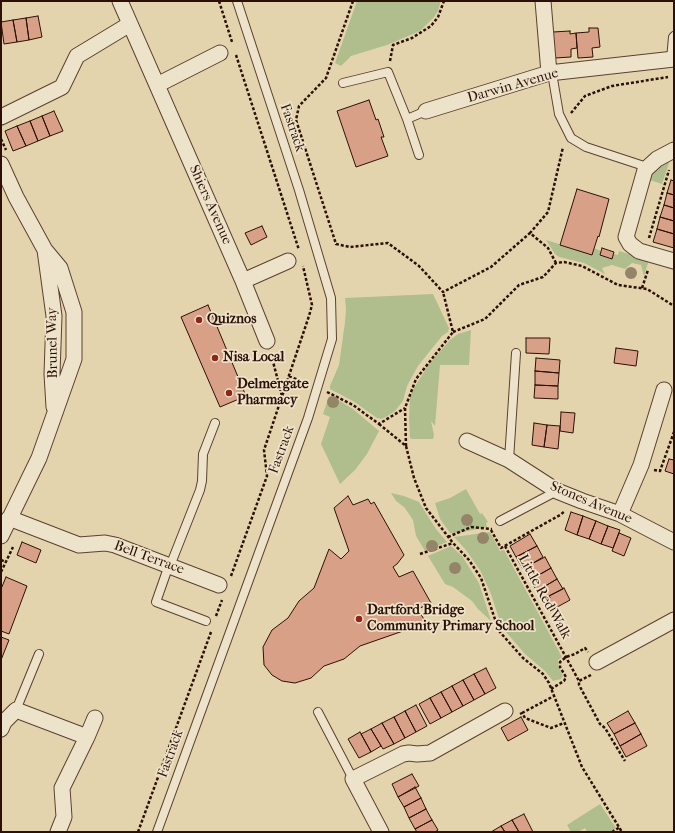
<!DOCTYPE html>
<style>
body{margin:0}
#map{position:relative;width:675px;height:833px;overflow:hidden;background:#e4d4ae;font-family:"IM FELL French Canon",serif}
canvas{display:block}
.frame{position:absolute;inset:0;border:2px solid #2d1005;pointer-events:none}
</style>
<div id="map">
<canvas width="675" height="833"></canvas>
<div class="frame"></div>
</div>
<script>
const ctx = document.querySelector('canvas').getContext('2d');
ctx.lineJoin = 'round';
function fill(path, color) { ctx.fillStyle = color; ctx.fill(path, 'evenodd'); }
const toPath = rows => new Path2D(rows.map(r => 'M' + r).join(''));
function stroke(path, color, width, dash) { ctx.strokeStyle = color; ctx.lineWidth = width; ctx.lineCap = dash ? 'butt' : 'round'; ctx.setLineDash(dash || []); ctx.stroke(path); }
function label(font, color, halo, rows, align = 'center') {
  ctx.font = font + ' "IM FELL French Canon",serif'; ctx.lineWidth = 3.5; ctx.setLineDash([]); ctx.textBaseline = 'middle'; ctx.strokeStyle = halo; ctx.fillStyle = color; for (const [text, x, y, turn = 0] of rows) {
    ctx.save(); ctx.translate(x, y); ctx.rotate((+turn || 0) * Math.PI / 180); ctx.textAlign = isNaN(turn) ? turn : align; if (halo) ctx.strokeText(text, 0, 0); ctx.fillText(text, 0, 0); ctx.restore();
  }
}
fill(toPath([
 [357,1,441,1,438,11,434,17,420,31,387,45,351,56,341,66,335,63],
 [670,160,662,184,650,180,652,172,655,168],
 [546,240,592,254,594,248,601,251,600,255,611,259,613,254,618,255,619,251,649,260,644,276,641,265,632,263,625,269,612,265,602,268,605,274,584,263,559,257,555,254],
 [433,294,449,328,448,332,442,336,418,366,407,386,403,401,395,411,386,417,381,419,377,418,353,401,330,389,330,386,339,365,345,322,346,310,345,298],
 [471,330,469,365,440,365,435,426,431,421,434,435,433,439,412,439,410,438,409,418,410,397,414,388,429,364,450,340,458,334],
 [329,396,335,398,353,409,379,431,367,454,355,470,340,484,321,444,330,417,323,414],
 [466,489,480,514,482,513,488,522,486,523,487,527,454,534,450,533,440,519,435,503,450,498],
 [391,493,404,496,419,502,436,529,447,542,425,551,416,536,413,520,409,514,404,507,396,501],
 [490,532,500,551,504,550,562,657,558,660,558,666,563,676,561,679,553,681,545,671,525,654,506,632,501,625,491,594,481,572,466,550,454,537],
 [451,546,462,556,479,583,491,621,478,609,472,601,453,587,445,584,428,556],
 [600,804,616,828,609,832,587,832,585,828,578,832,571,832,567,825]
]), '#b0be8e');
const building = toPath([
 [38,16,42,37,29,40,26,18,38,16],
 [26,18,29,40,17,42,13,20,26,18],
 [13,20,17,42,4,44,1,22,13,20],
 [589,28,598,28,600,47,592,48,593,57,578,58,576,33,589,32,589,28],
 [570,31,570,34,576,33,577,48,571,49,571,57,555,58,553,32,570,31],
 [369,100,376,120,378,119,384,137,381,137,388,156,356,167,337,111,369,100],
 [54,111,63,131,50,136,42,116,54,111],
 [42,116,50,136,38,141,30,121,42,116],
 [30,121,38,141,26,146,17,126,30,121],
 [17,126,26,146,13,151,5,131,17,126],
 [671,180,674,181,674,195,667,193,671,180],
 [577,189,609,199,599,237,598,236,592,255,560,245,577,189],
 [667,193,674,195,674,208,664,205,667,193],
 [664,205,674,208,674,221,660,217,664,205],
 [660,217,674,221,674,234,657,229,660,217],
 [262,226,267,237,251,245,245,233,262,226],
 [657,229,674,234,674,248,653,242,657,229],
 [602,248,614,252,612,259,600,255,602,248],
 [208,305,246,396,220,407,181,317,208,305],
 [526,338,550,338,549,354,526,353,526,338],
 [616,348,638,351,636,366,614,363,616,348],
 [536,358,560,360,559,373,535,371,536,358],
 [535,371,559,373,558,386,535,385,535,371],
 [535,385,558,386,558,399,534,398,535,385],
 [561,412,575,413,573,433,560,431,561,412],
 [534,423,547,425,544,447,532,445,534,423],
 [547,425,560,426,558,449,544,447,547,425],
 [669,459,674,460,674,474,665,471,669,459],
 [348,496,353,505,368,499,371,504,374,502,404,555,397,564,393,567,399,577,413,571,431,603,418,609,426,623,360,646,344,659,324,666,311,678,295,683,282,681,272,675,264,665,263,647,272,630,288,618,299,601,314,588,329,549,341,559,349,551,334,508,348,496],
 [571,512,583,516,577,535,565,530,571,512],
 [583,516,596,521,589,539,577,535,583,516],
 [596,521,608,526,601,544,589,539,596,521],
 [608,526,620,530,613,548,601,544,608,526],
 [619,533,631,538,624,556,612,551,619,533],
 [530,534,537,546,516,557,510,546,530,534],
 [22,542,41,550,36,563,17,555,22,542],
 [537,546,543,557,523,569,516,557,537,546],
 [545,557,551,568,530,580,524,568,545,557],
 [551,568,557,579,537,591,530,580,551,568],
 [6,577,27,586,9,634,1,631,1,589,6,577],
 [557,579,563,589,549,596,550,598,543,602,537,591,557,579],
 [564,588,570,600,550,611,544,601,550,598,549,596,564,588],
 [1,637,9,640,1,660,1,637],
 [486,668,496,688,485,694,474,674,486,668],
 [474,674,485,694,474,700,463,680,474,674],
 [463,680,474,700,463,706,452,686,463,680],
 [452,686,463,706,452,712,441,692,452,686],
 [441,692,452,712,441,718,430,698,441,692],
 [430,698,441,718,430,724,419,704,430,698],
 [416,705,427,726,416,732,405,711,416,705],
 [405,711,416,732,405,738,394,717,405,711],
 [628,711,635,723,614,734,607,723,628,711],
 [394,717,405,738,394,744,382,723,394,717],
 [521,717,528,730,508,741,501,728,521,717],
 [382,723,394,744,383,749,371,729,382,723],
 [635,723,641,734,620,746,614,734,635,723],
 [371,729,381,746,371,752,361,734,371,729],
 [360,732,371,752,359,758,348,739,360,732],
 [641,734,647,746,626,757,620,746,641,734],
 [412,774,419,786,398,797,392,784,412,774],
 [415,787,421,798,404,807,398,797,415,787],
 [421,798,426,809,409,818,404,807,421,798],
 [426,809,432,820,415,829,409,818,426,809],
 [524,814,533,832,519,832,512,820,524,814],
 [432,820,438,830,435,832,417,832,415,829,432,820],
 [512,820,519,832,505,832,501,826,512,820],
 [501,826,505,832,491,832,501,826]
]);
fill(building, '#d8a087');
stroke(building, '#2d1005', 1);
const lane = toPath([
 [671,59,673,37,674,36],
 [552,73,559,114,571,138,586,147,647,167],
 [343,83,388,72,407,119,419,155],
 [407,119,426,111],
 [509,460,516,353],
 [500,521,557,491],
 [169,565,156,602,206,621],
 [170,566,200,490,202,481,203,454,215,423],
 [16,710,39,654],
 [318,712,353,779],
 [157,832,308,418,332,339,331,298,299,190,237,1]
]);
const street = toPath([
 [120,1,243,281,267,341],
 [543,1,549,73],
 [157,85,220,53],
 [426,111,549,73,674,59],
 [1,117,62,87,77,56,130,24],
 [674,150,657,159,645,170,626,237,630,244,639,251,674,261],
 [1,164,16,197,45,250,60,268,74,312,74,359,39,458,1,536],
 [45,250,54,316,52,374,54,407],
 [243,281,288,261],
 [467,441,509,460,557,491,582,501,620,514,674,542],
 [620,514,641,465,664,390],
 [9,518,79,545,105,543,115,545,219,585],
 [597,662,674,620],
 [1,729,4,722,16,710,87,737],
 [58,832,64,817,62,788,87,737,95,718],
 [381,832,353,779,403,754,409,753,417,754,430,753,505,711]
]);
stroke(lane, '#5b412f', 10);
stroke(street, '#5b412f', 17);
stroke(toPath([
 [219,1,232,42],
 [353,1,326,78,299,106,296,120,336,244,350,247,388,243,419,266,443,292,491,267,530,233],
 [236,55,299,250],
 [390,61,393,45,412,38,431,26,438,17,444,1],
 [571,113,585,96,612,86,668,77],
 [1,139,6,150],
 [649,238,669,170],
 [556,263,548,248,530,233,548,212,563,147],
 [642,288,648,270],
 [453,332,485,319,519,285,543,277,556,263,564,262,582,266,618,285,647,289,674,306],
 [271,354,282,396],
 [289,376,307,384],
 [327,392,353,405,379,424,405,408],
 [379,424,406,446,414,478,426,508,453,543,469,560,481,578,499,631,523,658,543,674,549,683,582,767,622,832],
 [406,446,405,408,416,379,453,332,443,292],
 [654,470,660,471,674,432],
 [491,530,501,548,560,515,565,511],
 [448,537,471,527,492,529],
 [505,546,579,681],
 [420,554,453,543],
 [1,560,6,562],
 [1,572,13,547],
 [231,576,267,476,264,450,309,316,312,305,303,266],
 [216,616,222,600],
 [591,675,579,681,579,685,600,724,605,728,625,761],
 [551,689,564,681,566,677,560,667,560,662,566,657,575,654,585,648,588,652],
 [522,713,554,696],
 [520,714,522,713,525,718,551,728,564,723],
 [138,832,211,632],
 [612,832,620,827]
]), '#2d1005', 2.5, [3, 2]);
stroke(lane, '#ede3ca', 8);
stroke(street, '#ede3ca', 15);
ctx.fillStyle = '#958568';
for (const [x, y] of [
 [631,273],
 [333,402],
 [467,520],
 [483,538],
 [432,546],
 [455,568]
]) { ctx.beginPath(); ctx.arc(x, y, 6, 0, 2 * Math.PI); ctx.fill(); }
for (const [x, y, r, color] of [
 [199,320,4,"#8f2418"],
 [215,358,4,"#8f2418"],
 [229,393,4,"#8f2418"],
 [359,619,4,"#8f2418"]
]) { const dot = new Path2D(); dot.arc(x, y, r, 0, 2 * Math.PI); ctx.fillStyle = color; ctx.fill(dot); stroke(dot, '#ede3ca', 1.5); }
label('14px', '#2d1005', '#ede3ca', [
 ["Darwin Avenue",513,86,-16],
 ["Fastrack",292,128,71],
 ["Shiers Avenue",210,205,66],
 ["Brunel Way",53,343,-91],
 ["Fastrack",282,450,-70],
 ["Stones Avenue",591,503,23],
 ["Bell Terrace",149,558,20],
 ["Little Red Walk",544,597,61],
 ["Fastrack",171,754,-70]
]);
label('bold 14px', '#2d1005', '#ede3ca', [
 ["Quiznos",207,320],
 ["Nisa Local",223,358],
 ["Delmergate",237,385],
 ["Pharmacy",237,401],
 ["Dartford Bridge",367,611],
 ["Community Primary School",367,627]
], 'left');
</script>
